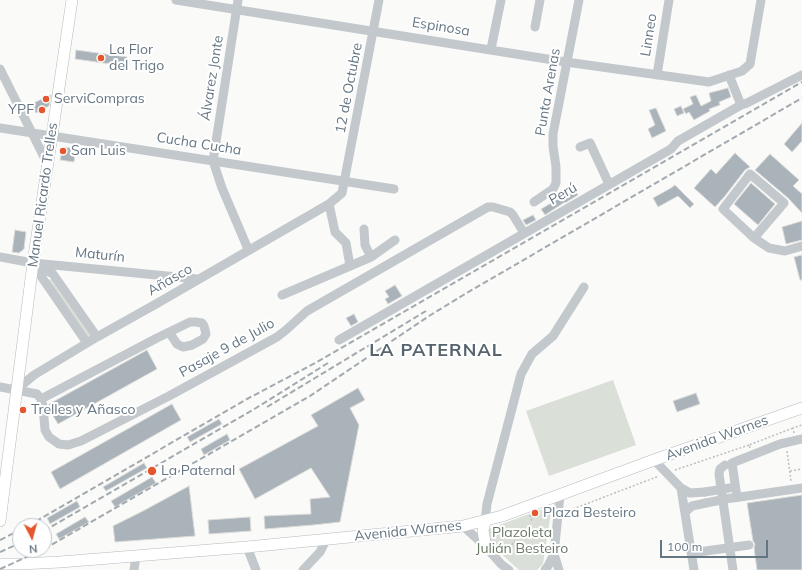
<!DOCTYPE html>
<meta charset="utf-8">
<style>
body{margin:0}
#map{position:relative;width:802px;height:570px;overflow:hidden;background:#fafaf8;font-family:Mulish,sans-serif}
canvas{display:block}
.north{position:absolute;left:12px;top:518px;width:40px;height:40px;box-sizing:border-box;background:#fff;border:1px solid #c1c8cd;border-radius:50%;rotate:174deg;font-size:11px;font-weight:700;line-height:16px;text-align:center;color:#657683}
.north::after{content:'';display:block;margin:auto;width:14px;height:18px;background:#e4572e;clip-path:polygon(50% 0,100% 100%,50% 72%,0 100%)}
.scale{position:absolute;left:660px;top:540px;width:108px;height:18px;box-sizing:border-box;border:2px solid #657683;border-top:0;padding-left:5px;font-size:12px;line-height:14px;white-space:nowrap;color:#657683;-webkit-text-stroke:3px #fff;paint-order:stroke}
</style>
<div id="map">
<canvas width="802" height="570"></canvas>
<div class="north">N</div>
<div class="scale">100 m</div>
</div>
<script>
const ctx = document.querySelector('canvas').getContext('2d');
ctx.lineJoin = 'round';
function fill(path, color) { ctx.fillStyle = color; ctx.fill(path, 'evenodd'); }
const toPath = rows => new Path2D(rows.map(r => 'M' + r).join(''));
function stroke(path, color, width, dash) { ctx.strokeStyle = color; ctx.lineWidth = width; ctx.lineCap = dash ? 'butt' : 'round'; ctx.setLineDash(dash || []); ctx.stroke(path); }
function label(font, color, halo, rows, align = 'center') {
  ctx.font = font + ' Mulish,sans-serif'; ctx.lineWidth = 4; ctx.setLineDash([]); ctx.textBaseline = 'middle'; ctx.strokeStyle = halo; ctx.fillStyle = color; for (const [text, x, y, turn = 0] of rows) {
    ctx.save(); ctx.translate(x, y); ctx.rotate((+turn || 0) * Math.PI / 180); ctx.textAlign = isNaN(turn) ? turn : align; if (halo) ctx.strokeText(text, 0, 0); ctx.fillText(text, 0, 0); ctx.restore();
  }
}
fill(toPath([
 [53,278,97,337,87,343,48,283,49,280],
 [613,380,636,445,549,476,526,411],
 [546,508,551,512,543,564,537,570,519,570,489,543,488,529]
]), '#dadfd7');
const building = toPath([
 [76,50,127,57,125,66,75,59,76,50],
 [728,88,731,97,719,102,720,105,709,109,710,111,694,120,689,112,686,114,683,109,693,104,690,97,696,95,701,106,711,101,709,93,728,88],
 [51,95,49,106,36,113,31,104,51,95],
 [681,106,684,113,677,116,674,109,681,106],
 [656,108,666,131,652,138,648,129,655,125,649,110,656,108],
 [802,123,802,141,792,152,784,144,802,123],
 [64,147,76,149,74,162,60,160,62,150,64,147],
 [735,153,750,167,745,170,725,196,715,207,694,188,711,169,716,174,735,153],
 [770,154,799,180,793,186,802,194,802,213,788,198,755,170,770,154],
 [751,183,775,204,758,225,734,204,751,183],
 [675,185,694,204,690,208,678,196,658,207,653,198,671,188,675,185],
 [575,189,578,195,565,203,565,202,545,215,541,209,575,189],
 [533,215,536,220,526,225,523,220,533,215],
 [802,221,802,240,786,244,782,227,802,221],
 [15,230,26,232,24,249,19,253,12,252,15,230],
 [802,255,802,280,800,280,794,257,802,255],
 [395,285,402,296,388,304,385,299,389,297,385,291,395,285],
 [354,314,358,322,351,326,346,318,354,314],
 [147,350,157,369,58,424,49,409,49,404,147,350],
 [358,388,365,400,350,408,359,425,340,522,313,525,265,529,264,516,311,514,310,499,330,497,311,468,255,499,239,469,318,426,311,415,358,388],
 [696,393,700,404,677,412,673,401,696,393],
 [172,404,181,420,60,489,51,472,172,404],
 [219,419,222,424,190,442,187,437,219,419],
 [227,434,230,440,204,455,201,449,227,434],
 [144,463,147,468,106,491,103,487,144,463],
 [152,477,156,483,115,507,111,501,152,477],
 [189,486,195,536,115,542,113,526,143,511,189,486],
 [802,495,802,570,757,570,754,548,755,544,753,541,747,503,802,495],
 [77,501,80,507,50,524,47,518,77,501],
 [85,517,89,522,59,539,56,534,85,517],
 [250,517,251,531,209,534,208,520,250,517]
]);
fill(building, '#aab3b9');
stroke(building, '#dcdcda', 1);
const major = toPath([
 [0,521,33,263,72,0],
 [485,521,483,531,486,547],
 [0,564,20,564,60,562,247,547,463,526,502,516,654,460,802,408]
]);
stroke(major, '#b5babe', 12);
stroke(toPath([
 [794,433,793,428,802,425],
 [750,448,749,445,793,428],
 [787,451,791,481],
 [675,470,749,445],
 [790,471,802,469],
 [573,509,659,476],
 [530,515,532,521],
 [535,532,547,535],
 [491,533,503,530],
 [504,554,515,541]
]), '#bbbfc2', 1.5, [2, 2]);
stroke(toPath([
 [176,0,566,62,709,82,742,71,750,64,761,0],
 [238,0,213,161,222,188,248,249],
 [535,27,540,0],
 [491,49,501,0],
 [0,69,47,163],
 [657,75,669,0],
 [729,75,741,105],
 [0,128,394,189],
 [580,147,590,143,609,184],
 [534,202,553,189,556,183,556,167,553,146,553,134,579,0],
 [364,229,365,245,371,257],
 [754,238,784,203,750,174,723,209,754,238,769,248,785,251,802,246],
 [0,257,33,263,198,279],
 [33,263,43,279,87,343],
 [37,265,53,274,97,337],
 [350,266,371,257,395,240],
 [282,295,350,266,346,243,335,232,329,204],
 [339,340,671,149,678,141,741,105,745,104,802,75],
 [0,387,37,394,41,399,43,406,45,430,49,437,59,444,68,445,81,441,169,396,277,337,286,330,307,311,488,207,493,207,510,212,513,215,524,233],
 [16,390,34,375,97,337,156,304,329,204,342,193,379,0],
 [41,399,157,338,190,322,196,322,202,323,204,326,206,334,203,339,192,345,183,347,177,344,169,332],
 [654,460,681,488,690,493,705,492],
 [725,465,720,469,719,474,733,570],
 [681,488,694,570],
 [737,497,732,463,780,444,802,439],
 [733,498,802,488],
 [685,512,692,506,706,503],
 [485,521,487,504,521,374,532,354,553,336,584,287],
 [463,526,486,547,501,564,509,570],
 [247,547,256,570],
 [691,553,749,545],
 [134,570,136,556],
 [303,570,320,552,326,540],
 [545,570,548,566,554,554],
 [559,570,554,554,560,495]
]), '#c3c8cc', 9);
stroke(major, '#fff', 11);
stroke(toPath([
 [267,407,426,311],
 [28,526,247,399,317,362,802,82],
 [44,531,256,408,328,363],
 [0,540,20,530],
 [44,549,310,396,429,316,465,294,802,98],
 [0,552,20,543],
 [0,569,42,550]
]), '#a2aab0', 2, [6, 3]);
stroke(toPath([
 [705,492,729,488],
 [706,503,731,498]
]), '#c3c8cc', 9);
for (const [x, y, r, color] of [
 [101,58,4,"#e4572e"],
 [46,99,4,"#e4572e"],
 [42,110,4,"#e4572e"],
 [63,151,4,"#e4572e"],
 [23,410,4,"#e4572e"],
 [152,471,5,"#e4572e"],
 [535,513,4,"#e4572e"]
]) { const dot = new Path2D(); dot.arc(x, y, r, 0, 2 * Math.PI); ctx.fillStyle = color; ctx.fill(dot); stroke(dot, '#fff', 1.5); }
label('14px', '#657683', '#fff', [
 ["Espinosa",441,27,9],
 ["Linneo",649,35,-81],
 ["Álvarez Jonte",212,78,-81],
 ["12 de Octubre",349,88,-79],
 ["Punta Arenas",548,92,-80],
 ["Cucha Cucha",199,144,9],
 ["Perú",563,194,-30],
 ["Manuel Ricardo Trelles",43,195,-82],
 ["Maturín",100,255,6],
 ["Añasco",170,280,-30],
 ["Pasaje 9 de Julio",227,348,-29],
 ["Avenida Warnes",717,438,-20],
 ["Avenida Warnes",408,531,-6]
]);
label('14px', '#657683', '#fff', [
 ["La Flor",109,50],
 ["del Trigo",109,66],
 ["ServiCompras",54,99],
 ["YPF",34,110,"right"],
 ["San Luis",71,151],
 ["Trelles y Añasco",31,410],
 ["La Paternal",161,471],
 ["Plaza Besteiro",543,513]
], 'left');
label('14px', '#687a64', '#fff', [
 ["Plazoleta",522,533],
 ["Julián Besteiro",522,549]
]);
ctx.letterSpacing = '1px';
label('bold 18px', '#57646e', '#fff', [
 ["LA PATERNAL",436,351]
]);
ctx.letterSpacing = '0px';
</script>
